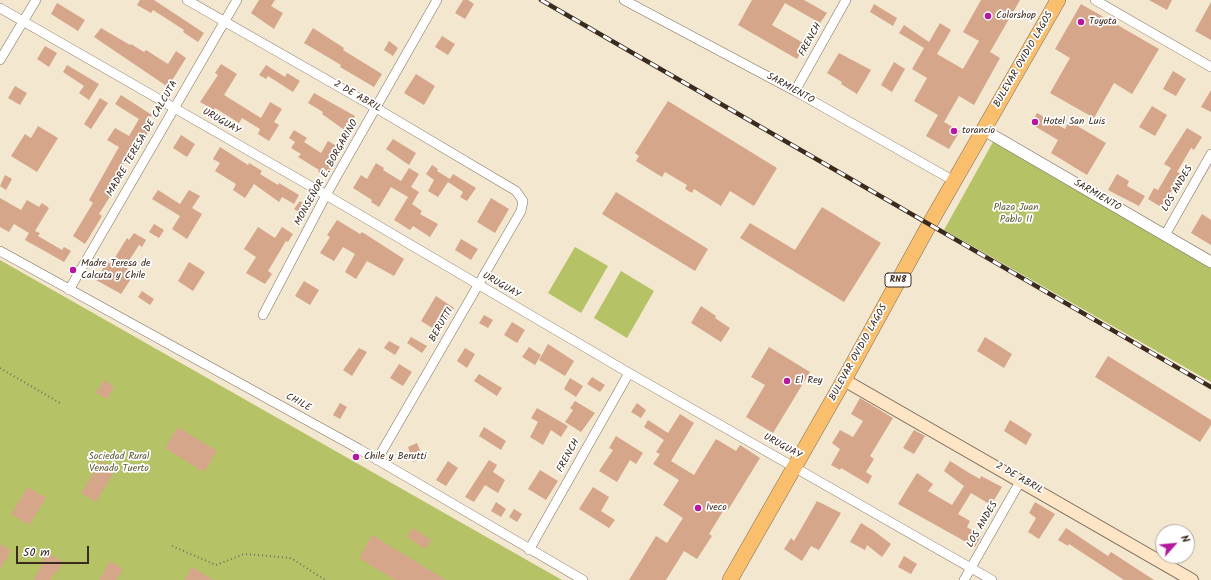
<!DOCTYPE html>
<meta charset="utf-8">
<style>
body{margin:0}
#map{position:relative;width:1211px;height:580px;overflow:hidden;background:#f4e7d0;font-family:Kalam,sans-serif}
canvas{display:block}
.north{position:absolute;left:1155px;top:524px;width:40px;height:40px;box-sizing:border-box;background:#fff;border:1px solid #b1aaa5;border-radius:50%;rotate:63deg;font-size:11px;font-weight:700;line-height:16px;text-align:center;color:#3b2a1e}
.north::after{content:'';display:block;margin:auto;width:14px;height:18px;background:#b5179e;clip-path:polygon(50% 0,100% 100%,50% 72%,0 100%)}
.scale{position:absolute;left:16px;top:546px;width:73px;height:18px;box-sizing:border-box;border:2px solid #3b2a1e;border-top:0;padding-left:5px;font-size:12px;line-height:14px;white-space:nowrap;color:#3b2a1e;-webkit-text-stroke:3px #fff;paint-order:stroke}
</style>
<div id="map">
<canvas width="1211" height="580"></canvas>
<div class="north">N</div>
<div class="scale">50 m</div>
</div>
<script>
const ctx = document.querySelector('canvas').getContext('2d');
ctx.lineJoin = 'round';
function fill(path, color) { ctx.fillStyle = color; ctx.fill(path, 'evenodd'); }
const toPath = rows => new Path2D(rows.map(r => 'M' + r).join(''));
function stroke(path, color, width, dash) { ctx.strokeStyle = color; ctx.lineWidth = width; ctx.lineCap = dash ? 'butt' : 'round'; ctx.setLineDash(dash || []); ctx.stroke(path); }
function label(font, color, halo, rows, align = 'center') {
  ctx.font = font + ' Kalam,sans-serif'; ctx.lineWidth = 3.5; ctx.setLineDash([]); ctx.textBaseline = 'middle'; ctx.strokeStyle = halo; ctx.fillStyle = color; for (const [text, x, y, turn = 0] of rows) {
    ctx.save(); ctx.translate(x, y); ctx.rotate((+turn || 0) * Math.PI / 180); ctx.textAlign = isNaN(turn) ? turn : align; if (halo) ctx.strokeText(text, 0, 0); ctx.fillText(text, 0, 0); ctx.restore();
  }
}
fill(toPath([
 [993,142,1211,268,1211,382,944,230],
 [575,247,608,266,581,313,548,293],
 [0,260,562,580,0,580],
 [621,271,654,291,627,338,594,318]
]), '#b5c366');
fill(toPath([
 [140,0,154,0,204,33,198,42,183,32,184,30,153,10,151,13,137,5],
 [259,0,275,0,271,6,283,13,274,29,251,13],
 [463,0,468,0,474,4,465,19,455,13],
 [752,0,804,0,827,13,820,23,785,3,772,25,805,44,797,59,738,25],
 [981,0,1020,0,990,52,1000,58,974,105,959,96,944,122,960,131,949,149,926,136,938,115,914,101,927,78,912,69,924,48,899,33,904,25,929,42,940,23,951,30,937,54,963,69,979,41,963,32],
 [1149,0,1172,0,1167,10],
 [1211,2,1211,40,1195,31],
 [57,3,85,20,78,31,51,14],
 [874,4,897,18,893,26,870,12],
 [1081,4,1159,49,1132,94,1114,83,1094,118,1050,93,1070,58,1055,49],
 [101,28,130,45,131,44,144,52,146,50,168,64,176,51,186,58,168,87,94,37],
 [313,28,344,48,343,50,382,74,374,87,340,67,341,65,304,43],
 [442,36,455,44,448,55,435,47],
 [389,41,398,48,393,56,384,50],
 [45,46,57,53,49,67,37,59],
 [839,53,871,70,857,94,841,84,842,82,827,73],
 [894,62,905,69,892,92,881,85],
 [221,64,237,74,224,95,261,118,270,102,282,109,274,122,279,125,269,141,258,134,260,129,242,118,239,123,215,108,214,110,200,102,218,75,215,73],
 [67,65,99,84,89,100,79,93,84,86,63,72],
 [266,65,285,77,287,73,300,81,293,92,268,76,266,79,259,75],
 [1173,71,1186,79,1176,96,1163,89],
 [416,74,435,86,424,105,404,93],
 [15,86,27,93,20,105,8,98],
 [1211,90,1211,112,1201,107],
 [314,93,355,116,350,124,354,127,350,134,322,114,323,112,308,103],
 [121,95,152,115,144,129,148,132,135,157,130,154,109,189,113,192,99,214,102,216,85,244,73,236,93,203,89,200,119,147,107,140,115,128,129,136,139,119,115,104],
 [100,98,108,103,91,129,84,124],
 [668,101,777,168,754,206,730,191,721,206,694,189,692,193,685,189,687,185,665,172,662,177,636,161,639,156,635,153],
 [1152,106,1167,115,1155,136,1139,127],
 [1037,113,1065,129,1069,121,1106,143,1087,175,1051,153,1058,140,1031,124],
 [38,126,58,138,37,172,11,156,25,134,31,138],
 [1187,128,1202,137,1194,150,1191,148,1177,172,1176,171,1182,175,1161,207,1148,199,1154,188,1158,190,1171,168,1164,164],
 [294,130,307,138,304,142,321,153,328,141,340,148,333,159,336,161,326,177,318,172,319,170,298,157,301,154,291,148,295,142,289,138],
 [181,135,195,144,187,157,173,148],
 [393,139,416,153,409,165,386,149],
 [220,147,248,165,249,163,262,171,260,174,278,185,279,183,299,195,294,204,282,197,279,202,254,184,245,198,233,190,236,184,215,171,220,163,213,159],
 [376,163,384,168,383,170,401,181,409,168,419,174,411,187,419,192,412,204,422,211,420,214,438,224,430,237,413,226,410,230,394,220,408,197,391,187,379,207,371,202,372,200,353,188,361,175,367,179],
 [432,165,438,169,437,171,450,179,438,197,428,191,434,180,426,174],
 [453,174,476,188,467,201,460,197,463,192,448,182],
 [1117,174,1129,181,1127,186,1145,196,1139,206,1108,190],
 [5,175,12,179,6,190,0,186],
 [158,190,180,204,189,190,200,196,192,208,202,214,187,239,172,229,180,216,152,199],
 [616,192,708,249,695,271,602,214],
 [0,198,21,210,27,200,39,207,42,203,49,208,35,231,40,233,38,236,62,250,64,247,71,251,64,262,25,240,29,233,14,224,9,232,0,227],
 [491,198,509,209,495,233,477,222],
 [300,201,310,208,305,216,294,209],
 [822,207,881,243,844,302,740,238,750,223,795,250],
 [1202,214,1211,220,1211,245,1191,233],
 [337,220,360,234,362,232,404,259,394,276,367,261,356,279,345,272,355,254,343,247,334,261,320,253,330,237,327,235],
 [154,224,164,230,159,238,149,232],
 [258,227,275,238,282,227,293,234,288,242,286,241,268,271,272,274,265,284,246,273,256,257,244,249],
 [134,233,146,240,142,247,139,245,125,267,135,273,121,294,96,280,107,262,111,264,127,238,129,240],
 [461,239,478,249,471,260,455,250],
 [189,262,205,272,193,291,178,281],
 [304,281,319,290,310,305,295,296],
 [142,291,154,299,150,305,138,297],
 [436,296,454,308,439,332,421,321],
 [701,306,716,316,715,318,730,328,721,342,691,323],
 [484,315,493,320,488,328,479,323],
 [512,322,525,330,517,343,504,335],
 [411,337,427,346,422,353,407,343],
 [985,337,1012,354,1004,368,977,351],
 [389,341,400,347,395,355,384,348],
 [548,344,574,361,565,376,539,360],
 [529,347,541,355,535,365,522,357],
 [769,347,810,372,773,433,746,417,765,385,751,377],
 [359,348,367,352,352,376,343,370],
 [465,348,475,354,467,368,457,361],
 [1108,356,1211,420,1211,425,1200,442,1095,377],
 [399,364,412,372,403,386,390,378],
 [479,374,502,388,497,396,474,381],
 [592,377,605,385,600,392,587,384],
 [570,378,583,386,576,397,564,389],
 [104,380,114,387,107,399,96,393],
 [860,398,893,418,870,456,874,459,866,472,872,476,868,484,841,468,840,470,831,465,840,449,832,443,840,430,853,437,863,421,851,414],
 [575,401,595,413,581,432,565,422,573,410,570,408],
 [340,403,347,407,340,419,333,415],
 [637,403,646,410,641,418,631,412],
 [537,408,568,426,561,437,551,430,543,445,530,437,538,422,531,418],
 [680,414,694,423,671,461,694,475,716,439,736,451,740,445,760,458,728,510,725,508,709,534,712,536,697,559,684,551,666,580,629,580,656,536,667,543,683,518,663,505,679,480,653,464,660,454,656,452,664,440,644,427,648,420,668,433],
 [1010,420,1032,434,1026,445,1004,431],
 [178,427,217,451,204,472,165,448],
 [484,427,506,441,501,450,479,436],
 [914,430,925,436,914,454,903,448],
 [616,436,643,453,636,464,630,460,617,482,599,471,613,450,609,448],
 [417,443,423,458,413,462,408,447],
 [489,460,497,465,493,472,505,480,498,493,485,485,474,502,465,497],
 [101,461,115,470,96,502,81,493],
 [448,461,458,468,446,486,436,480],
 [950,461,971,474,980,479,981,476,1002,487,991,505,971,493,958,514,970,521,967,527,981,536,975,547,898,504,917,473,933,484,928,491,952,505,964,486,944,471],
 [540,470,558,481,546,500,528,489],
 [28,487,46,498,29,525,11,514],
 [593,487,609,497,601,511,615,520,609,528,579,509],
 [817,501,841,513,819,550,811,546,802,561,784,549,791,538,794,541],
 [496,502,506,509,501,517,491,511],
 [1035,502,1055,514,1039,539,1028,532,1036,518,1029,513],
 [514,509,522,514,517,522,509,517],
 [861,523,874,531,891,544,882,557,867,545,865,550,850,542],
 [413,528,431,540,426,549,407,537],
 [1066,528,1108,556,1111,552,1154,580,1124,580,1069,544,1068,546,1058,540],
 [372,535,446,580,395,580,359,558],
 [0,544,11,551,0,569],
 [47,552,63,562,56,574,54,573,50,580,33,580,42,565,40,564],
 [904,556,917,564,911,574,898,567],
 [110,561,123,569,116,580,99,580],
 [192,567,213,580,184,580]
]), '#d5a689');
const minor = toPath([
 [187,0,376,108,516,191,523,201,521,211,377,460],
 [624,0,795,91,954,181],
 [1095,0,1211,67],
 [0,8,326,195,629,373,992,580],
 [0,60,36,0],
 [795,91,846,0],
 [1165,235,1211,154],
 [0,251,359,449,583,580],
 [69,290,237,0],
 [263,315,326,195,437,0],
 [529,550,629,373],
 [964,580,1021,480]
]);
const tertiary = toPath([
 [984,130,1211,262]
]);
const secondary = toPath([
 [844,380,1192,580]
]);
const trunk = toPath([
 [730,580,844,380,929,225,1058,0]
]);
stroke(minor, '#7c6c5c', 10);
stroke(tertiary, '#7c6c5c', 12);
stroke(secondary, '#7c6c5c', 14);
stroke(trunk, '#7c6c5c', 16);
stroke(toPath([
 [0,368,60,403],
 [172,546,216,565,244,554,291,558,325,580]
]), '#7c6c5c', 2, [1, 3]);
stroke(minor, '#fff', 9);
stroke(tertiary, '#fff', 11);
stroke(secondary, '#fde5c5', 12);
stroke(trunk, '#f9bf6d', 15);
const rail = toPath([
 [541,0,1211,387]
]);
stroke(rail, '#3b2a1e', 4.5);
stroke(rail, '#fff', 3, [9]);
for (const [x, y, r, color] of [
 [988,16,4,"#b5179e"],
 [1081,22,4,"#b5179e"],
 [1035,122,4,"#b5179e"],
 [954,131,4,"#b5179e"],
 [73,270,4,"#b5179e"],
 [787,381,4,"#b5179e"],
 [356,457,4,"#b5179e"],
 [698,508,4,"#b5179e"]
]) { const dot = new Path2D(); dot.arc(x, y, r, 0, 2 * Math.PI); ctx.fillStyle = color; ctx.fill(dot); stroke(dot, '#fff', 1.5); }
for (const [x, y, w] of [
 [898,280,26]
]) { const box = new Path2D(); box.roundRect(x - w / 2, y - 7, w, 14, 3); ctx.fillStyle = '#fff'; ctx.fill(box); stroke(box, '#3b2a1e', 1); }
label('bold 9px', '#3b2a1e', null, [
 ["RN8",898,280]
]);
label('10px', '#3b2a1e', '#fff', [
 ["Colorshop",996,16],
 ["Toyota",1089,22],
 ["Hotel San Luis",1043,122],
 ["torancio",962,131],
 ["Madre Teresa de",81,264],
 ["Calcuta y Chile",81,276],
 ["El Rey",795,381],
 ["Chile y Berutti",364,457],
 ["Iveco",706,508]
], 'left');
label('10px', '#3b2a1e', '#fff', [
 ["FRENCH",811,40,-61],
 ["BULEVAR OVIDIO LAGOS",1024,60,-60],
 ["SARMIENTO",790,89,29],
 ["2 DE ABRIL",357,97,30],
 ["URUGUAY",221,122,30],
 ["MADRE TERESA DE CALCUTA",143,139,-60],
 ["MONSEÑOR E. BORGARINO",327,173,-61],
 ["LOS ANDES",1178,189,-60],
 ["SARMIENTO",1097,196,30],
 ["URUGUAY",501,286,30],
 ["BERUTTI",442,325,-60],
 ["BULEVAR OVIDIO LAGOS",859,353,-61],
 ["CHILE",298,403,29],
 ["URUGUAY",782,447,29],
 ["FRENCH",569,456,-61],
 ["2 DE ABRIL",1019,479,30],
 ["LOS ANDES",983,525,-60]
]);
label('10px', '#605834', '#fff', [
 ["Plaza Juan",1016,208],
 ["Pablo II",1016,220],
 ["Sociedad Rural",119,457],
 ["Venado Tuerto",119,469]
]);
</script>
